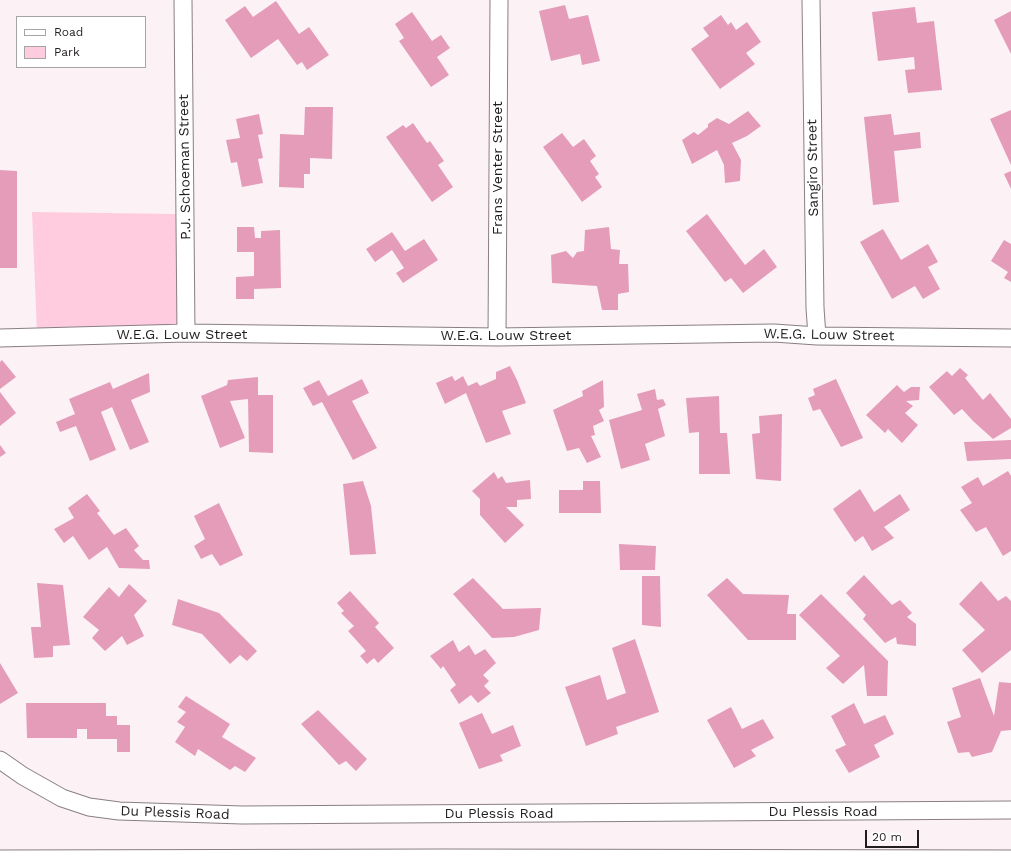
<!DOCTYPE html>
<style>
body{margin:0}
#map{position:relative;width:1011px;height:864px;overflow:hidden;background:#fcf2f5;font-family:"Work Sans",sans-serif}
canvas{display:block}
.legend{position:absolute;left:16px;top:16px;width:130px;height:52px;box-sizing:border-box;background:#fff;border:1px solid #a6a5a5;margin:0;padding:5px 7px;list-style:none;font-size:12px;color:#211d1f}
.legend li{display:flex;align-items:center;gap:8px;height:20px}
.legend b{width:20px;border:1px solid #a6a5a5}
.scale{position:absolute;left:865px;top:830px;width:54px;height:18px;box-sizing:border-box;border:2px solid #211d1f;border-top:0;padding-left:5px;font-size:12px;line-height:14px;white-space:nowrap;color:#211d1f;-webkit-text-stroke:3px #fff;paint-order:stroke}
</style>
<div id="map">
<canvas width="1011" height="864"></canvas>
<ul class="legend">
<li><b style="height:5px;background:#fff"></b>Road</li>
<li><b style="height:11px;background:#ffcbde"></b>Park</li>
</ul>
<div class="scale">20 m</div>
</div>
<script>
const c = document.querySelector('canvas').getContext('2d');
c.lineJoin = 'round';
function fill(path, color) { c.fillStyle = color; c.fill(path, 'evenodd'); }
function stroke(path, color, width, dash) { c.strokeStyle = color; c.lineWidth = width; c.lineCap = dash ? 'butt' : 'round'; c.setLineDash(dash || []); c.stroke(path); }
function label(font, color, halo, rows, align = 'center') {
  c.font = font + ' "Work Sans",sans-serif'; c.lineWidth = 4; c.setLineDash([]); c.textBaseline = 'middle'; c.strokeStyle = halo; c.fillStyle = color; for (const [text, x, y, turn = 0] of rows) {
    c.save(); c.translate(x, y); c.rotate((+turn || 0) * Math.PI / 180); c.textAlign = isNaN(turn) ? turn : align; if (halo) c.strokeText(text, 0, 0); c.fillText(text, 0, 0); c.restore();
  }
}
fill(new Path2D(`
 M 32,212 L 177,214 L 180,324 L 37,333 Z`), '#ffcbde');
fill(new Path2D(`
 M 276,1 L 299,34 L 309,27 L 329,55 L 307,70 L 302,62 L 297,65 L 278,39 L 251,58 L 225,20 L 245,6 L 253,17 Z
 M 565,5 L 569,19 L 588,15 L 600,61 L 582,65 L 580,54 L 551,61 L 539,11 Z
 M 915,7 L 917,23 L 934,21 L 942,90 L 908,93 L 905,70 L 915,69 L 914,57 L 878,61 L 872,12 Z
 M 1011,11 L 1011,54 L 994,20 Z
 M 412,12 L 432,41 L 441,35 L 450,48 L 437,57 L 449,75 L 431,87 L 399,41 L 404,38 L 395,24 Z
 M 721,15 L 728,25 L 731,22 L 736,30 L 747,22 L 761,42 L 746,53 L 755,64 L 720,89 L 691,49 L 709,36 L 703,28 Z
 M 305,107 L 333,107 L 332,159 L 310,158 L 310,174 L 304,174 L 304,188 L 279,187 L 280,134 L 304,135 Z
 M 1011,110 L 1011,165 L 990,119 Z
 M 748,111 L 761,126 L 747,136 L 732,143 L 741,160 L 740,181 L 725,183 L 724,165 L 717,150 L 692,164 L 682,140 L 694,132 L 698,135 L 708,127 L 708,124 L 717,118 L 729,124 Z
 M 259,114 L 263,134 L 258,135 L 263,158 L 258,159 L 263,183 L 242,187 L 237,162 L 231,163 L 226,140 L 240,138 L 236,119 Z
 M 891,114 L 894,135 L 920,132 L 921,148 L 894,151 L 899,202 L 873,205 L 864,117 Z
 M 413,123 L 427,143 L 430,141 L 444,161 L 438,165 L 453,187 L 432,202 L 386,137 L 403,125 L 406,128 Z
 M 562,133 L 573,147 L 584,139 L 596,156 L 590,161 L 599,174 L 595,177 L 602,187 L 582,202 L 543,147 Z
 M 0,170 L 17,171 L 17,268 L 0,268 Z
 M 1011,171 L 1011,189 L 1004,174 Z
 M 707,214 L 745,265 L 764,249 L 777,267 L 743,293 L 731,278 L 725,282 L 686,231 Z
 M 237,227 L 254,227 L 255,238 L 261,238 L 261,231 L 280,230 L 281,288 L 254,289 L 254,299 L 236,299 L 236,277 L 254,276 L 254,252 L 237,252 Z
 M 609,227 L 611,249 L 620,250 L 619,264 L 628,264 L 629,292 L 618,294 L 618,310 L 602,310 L 597,286 L 552,283 L 551,255 L 566,251 L 573,258 L 577,252 L 584,251 L 585,230 Z
 M 883,229 L 901,260 L 928,244 L 938,262 L 928,267 L 940,289 L 923,299 L 915,286 L 892,299 L 860,242 Z
 M 392,232 L 405,251 L 424,239 L 438,260 L 403,283 L 396,273 L 404,268 L 392,250 L 375,262 L 366,249 Z
 M 1004,240 L 1011,244 L 1011,282 L 1004,278 L 1008,272 L 991,261 Z
 M 2,360 L 16,377 L 0,389 L 0,362 Z
 M 510,366 L 517,380 L 526,403 L 502,411 L 511,434 L 486,443 L 466,393 L 445,404 L 436,383 L 452,376 L 455,381 L 463,376 L 468,386 L 477,382 L 480,386 L 496,379 L 496,372 Z
 M 960,368 L 968,375 L 965,378 L 983,400 L 990,393 L 1011,419 L 1011,428 L 993,439 L 973,421 L 962,409 L 954,415 L 929,387 L 947,371 L 952,376 Z
 M 149,373 L 150,392 L 131,400 L 149,442 L 130,450 L 112,407 L 101,412 L 116,450 L 90,461 L 76,426 L 60,432 L 56,422 L 75,414 L 69,399 L 110,382 L 113,389 Z
 M 258,377 L 258,395 L 273,395 L 273,453 L 249,452 L 248,399 L 230,401 L 245,438 L 220,448 L 201,396 L 227,385 L 228,380 Z
 M 362,379 L 369,393 L 352,401 L 377,448 L 353,460 L 322,402 L 313,406 L 303,388 L 319,380 L 328,396 Z
 M 836,379 L 863,438 L 841,447 L 820,409 L 813,411 L 808,398 L 815,395 L 813,389 Z
 M 603,380 L 604,407 L 599,410 L 604,421 L 593,426 L 595,435 L 591,436 L 601,457 L 587,463 L 579,448 L 567,451 L 553,410 L 583,396 L 582,391 Z
 M 897,385 L 904,392 L 911,387 L 920,387 L 919,400 L 906,401 L 913,406 L 905,413 L 918,425 L 902,443 L 888,429 L 885,433 L 866,415 Z
 M 655,389 L 657,400 L 663,399 L 666,405 L 658,409 L 665,436 L 645,444 L 650,460 L 621,469 L 609,420 L 642,410 L 637,394 Z
 M 0,392 L 16,413 L 0,426 Z
 M 719,396 L 720,433 L 727,433 L 730,474 L 699,474 L 699,432 L 689,433 L 686,398 Z
 M 782,414 L 781,481 L 756,479 L 752,434 L 760,433 L 759,416 Z
 M 1011,440 L 1011,459 L 967,461 L 964,442 Z
 M 0,445 L 6,453 L 0,457 Z
 M 1008,471 L 1011,476 L 1011,551 L 1003,556 L 986,527 L 976,532 L 960,510 L 972,503 L 961,487 L 978,477 L 983,486 Z
 M 494,472 L 498,479 L 502,476 L 506,483 L 530,480 L 531,499 L 517,500 L 517,507 L 506,507 L 524,525 L 505,543 L 480,515 L 480,499 L 472,491 Z
 M 363,481 L 371,506 L 376,554 L 350,555 L 343,484 Z
 M 583,481 L 600,481 L 601,513 L 559,513 L 559,490 L 583,490 Z
 M 860,489 L 874,512 L 900,494 L 910,510 L 884,527 L 894,538 L 872,551 L 863,536 L 855,542 L 833,509 Z
 M 87,494 L 100,511 L 97,513 L 114,535 L 126,528 L 139,546 L 134,550 L 143,560 L 149,560 L 150,569 L 119,568 L 107,547 L 89,560 L 73,536 L 64,543 L 54,529 L 74,518 L 68,508 Z
 M 219,503 L 243,555 L 220,566 L 212,554 L 201,559 L 194,546 L 205,539 L 194,516 Z
 M 619,544 L 656,546 L 655,570 L 620,570 Z
 M 864,575 L 892,605 L 900,600 L 912,613 L 907,617 L 916,624 L 916,646 L 897,644 L 896,637 L 885,643 L 863,619 L 866,615 L 846,593 Z
 M 642,576 L 660,576 L 661,627 L 642,625 Z
 M 473,578 L 503,609 L 541,608 L 539,630 L 514,637 L 492,638 L 453,594 Z
 M 727,578 L 743,594 L 789,595 L 787,614 L 796,614 L 796,640 L 748,640 L 707,595 Z
 M 981,581 L 998,601 L 1006,596 L 1011,601 L 1011,650 L 982,673 L 962,650 L 985,630 L 959,604 Z
 M 37,583 L 63,585 L 70,645 L 53,646 L 53,657 L 34,658 L 31,627 L 41,627 Z
 M 129,584 L 147,601 L 134,615 L 144,636 L 127,645 L 122,636 L 105,651 L 92,638 L 99,630 L 83,617 L 109,587 L 119,597 Z
 M 350,591 L 379,623 L 375,627 L 394,648 L 378,663 L 374,658 L 367,664 L 360,656 L 366,651 L 348,631 L 354,626 L 341,613 L 344,611 L 337,603 Z
 M 821,594 L 888,661 L 887,696 L 867,696 L 864,665 L 843,684 L 826,668 L 840,656 L 799,615 Z
 M 178,599 L 219,613 L 257,651 L 247,661 L 240,655 L 230,664 L 202,634 L 172,625 Z
 M 635,639 L 659,712 L 616,727 L 618,734 L 586,746 L 565,687 L 600,675 L 607,700 L 626,693 L 612,648 Z
 M 453,640 L 459,652 L 469,645 L 475,655 L 485,649 L 496,663 L 483,675 L 489,681 L 484,686 L 491,693 L 478,703 L 471,695 L 459,704 L 450,690 L 456,685 L 443,666 L 441,669 L 430,656 Z
 M 0,663 L 18,693 L 0,704 Z
 M 980,678 L 994,716 L 999,682 L 1011,683 L 1011,730 L 1001,731 L 992,752 L 972,757 L 969,752 L 958,753 L 947,722 L 961,717 L 952,688 Z
 M 186,696 L 230,724 L 222,737 L 256,758 L 245,772 L 235,766 L 230,770 L 198,749 L 195,756 L 175,742 L 185,727 L 177,722 L 186,712 L 178,707 Z
 M 26,703 L 106,703 L 106,716 L 117,716 L 117,725 L 130,725 L 130,752 L 117,752 L 117,739 L 87,739 L 87,729 L 77,729 L 77,738 L 27,738 Z
 M 854,703 L 864,724 L 885,715 L 894,734 L 874,745 L 880,757 L 849,773 L 835,750 L 846,745 L 831,716 Z
 M 731,707 L 742,729 L 763,719 L 774,738 L 751,750 L 756,756 L 734,768 L 707,720 Z
 M 318,710 L 367,759 L 356,771 L 346,761 L 339,765 L 301,724 Z
 M 482,713 L 492,734 L 513,725 L 521,746 L 500,755 L 503,761 L 479,769 L 459,723 Z`), '#e49cb8');
const minor = new Path2D(`
 M 183,0 L 186,333
 M 811,0 L 815,308 L 817,336
 M 497,337 L 499,0
 M 0,338 L 186,333 L 497,337 L 774,333 L 817,336 L 1011,338
 M 0,760 L 23,776 L 62,798 L 89,807 L 119,811 L 242,815 L 1011,810`);
const tertiary = new Path2D(`
 M 0,861 L 445,860 L 1011,861`);
stroke(minor, '#887f82', 19);
stroke(tertiary, '#887f82', 23);
stroke(minor, '#fff', 17);
stroke(tertiary, '#fff', 21);
label('14px', '#211d1f', '#fff', [
 ["P.J. Schoeman Street",185,167,-91],
 ["Frans Venter Street",498,168,-90],
 ["Sangiro Street",813,168,-91],
 ["W.E.G. Louw Street",182,335],
 ["W.E.G. Louw Street",829,335,1],
 ["W.E.G. Louw Street",506,336],
 ["Du Plessis Road",823,812],
 ["Du Plessis Road",175,813,2],
 ["Du Plessis Road",499,814]
]);
</script>
